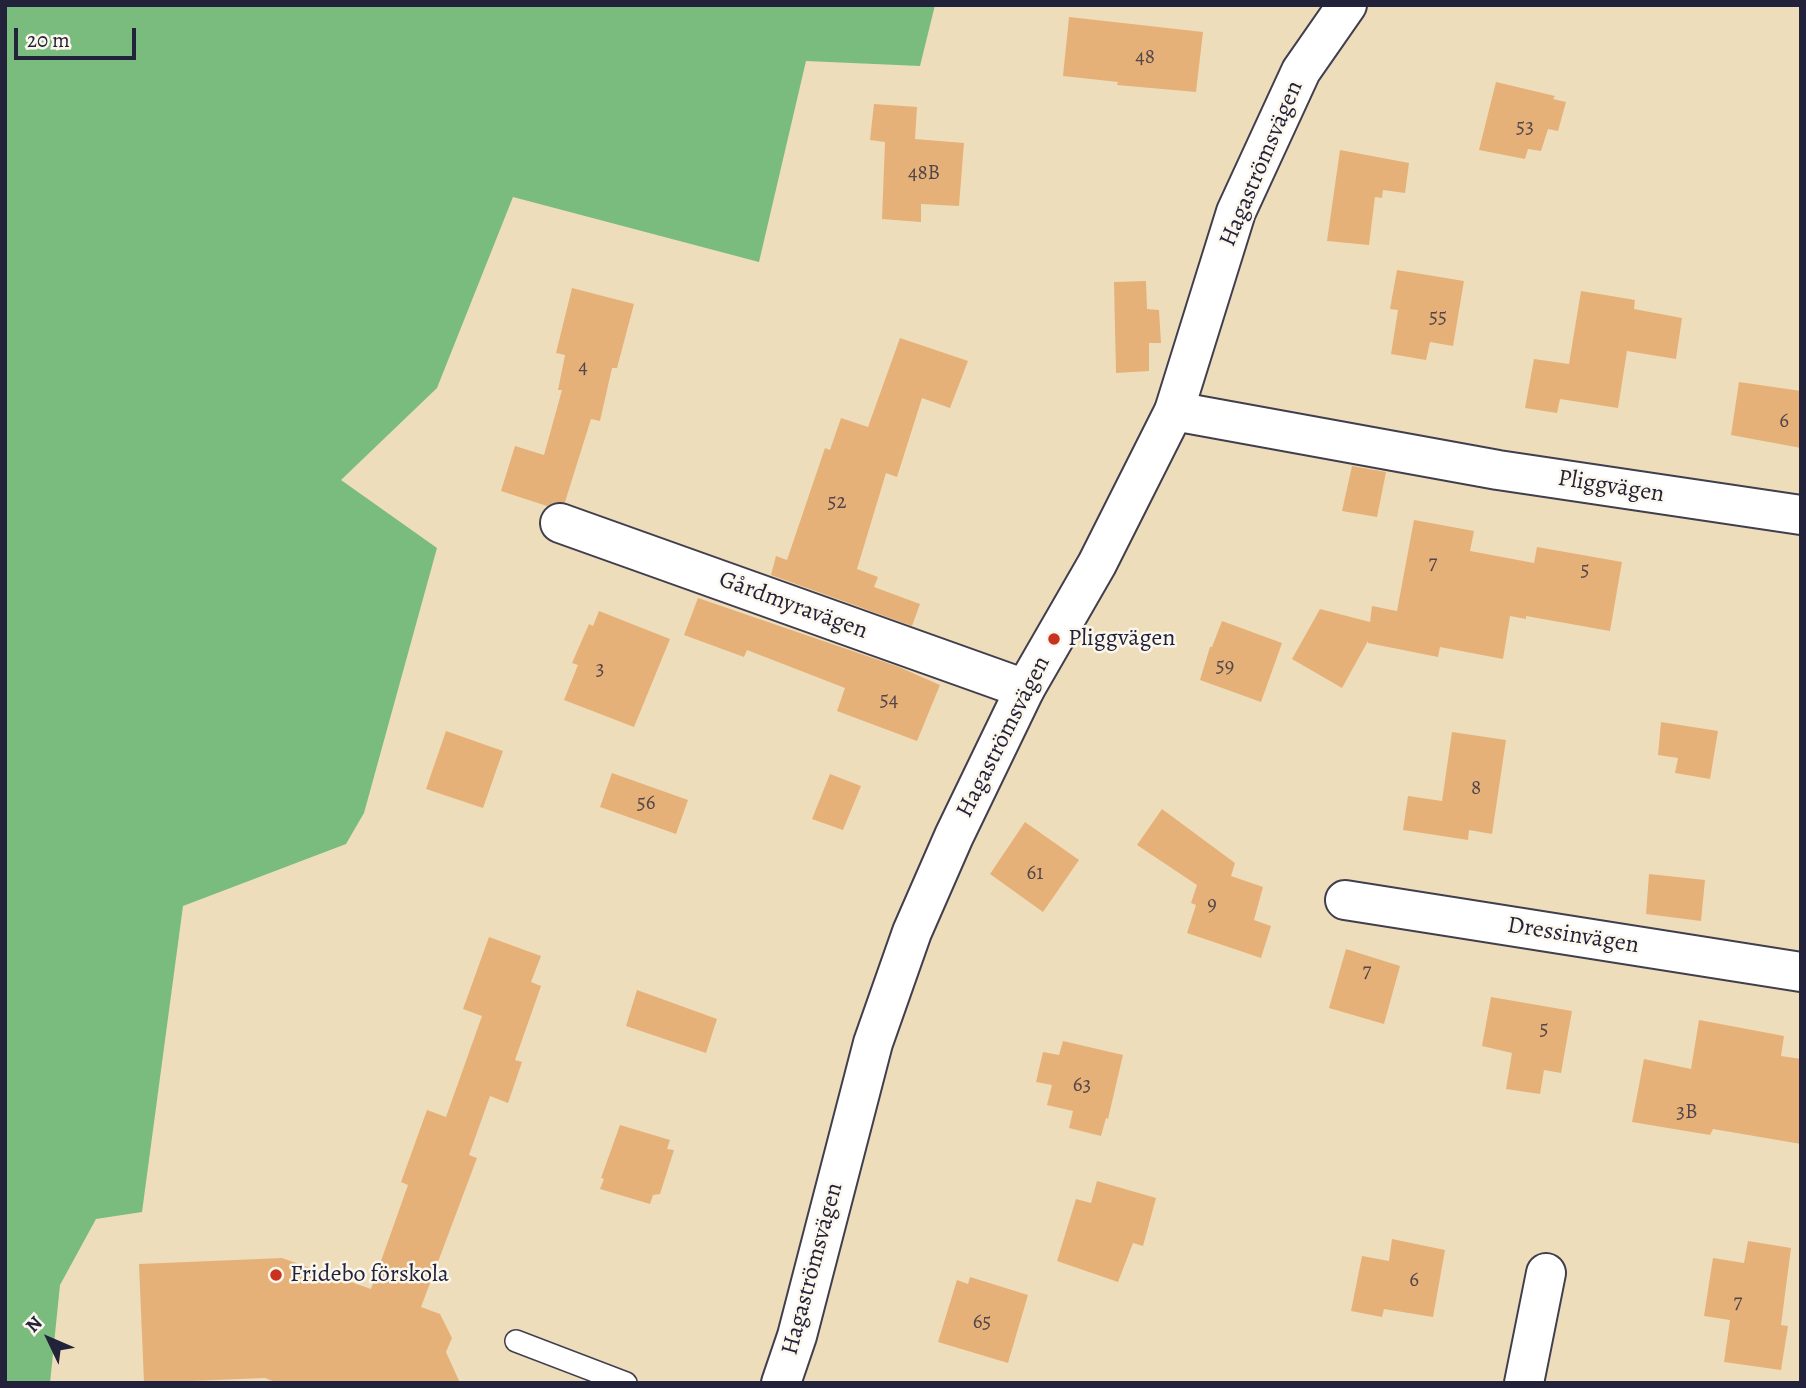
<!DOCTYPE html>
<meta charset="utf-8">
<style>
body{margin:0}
#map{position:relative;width:1806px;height:1388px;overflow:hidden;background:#edb;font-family:Alegreya,serif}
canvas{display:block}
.frame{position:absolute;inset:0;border:7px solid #22223b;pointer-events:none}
.north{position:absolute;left:14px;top:1304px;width:70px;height:70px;-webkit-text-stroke:5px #fbf7ec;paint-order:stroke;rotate:314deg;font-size:19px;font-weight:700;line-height:28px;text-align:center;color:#22223b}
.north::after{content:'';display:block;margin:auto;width:24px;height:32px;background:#22223b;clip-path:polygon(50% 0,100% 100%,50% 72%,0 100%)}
.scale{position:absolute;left:14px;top:28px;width:122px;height:32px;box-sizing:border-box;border:4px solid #22223b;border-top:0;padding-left:9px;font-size:21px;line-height:24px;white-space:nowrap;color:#22223b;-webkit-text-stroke:5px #fbf7ec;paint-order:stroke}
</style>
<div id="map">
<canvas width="1806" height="1388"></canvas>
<div class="frame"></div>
<div class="north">N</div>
<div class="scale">20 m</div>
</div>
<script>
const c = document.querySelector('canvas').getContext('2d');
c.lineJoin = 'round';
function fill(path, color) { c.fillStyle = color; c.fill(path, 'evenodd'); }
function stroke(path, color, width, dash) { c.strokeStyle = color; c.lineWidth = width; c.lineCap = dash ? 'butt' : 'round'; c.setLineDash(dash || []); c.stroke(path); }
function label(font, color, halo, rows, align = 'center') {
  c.font = font + ' Alegreya,serif'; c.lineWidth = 5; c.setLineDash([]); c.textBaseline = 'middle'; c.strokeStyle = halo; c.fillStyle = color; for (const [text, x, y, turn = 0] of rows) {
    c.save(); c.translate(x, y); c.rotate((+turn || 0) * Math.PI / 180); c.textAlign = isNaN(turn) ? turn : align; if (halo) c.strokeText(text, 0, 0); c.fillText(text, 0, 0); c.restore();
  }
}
fill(new Path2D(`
 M 5,5 L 935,5 L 920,66 L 806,61 L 759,262 L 513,197 L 437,388 L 341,480 L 437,548 L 364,813 L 346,844 L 183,906 L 142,1212 L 96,1219 L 60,1285 L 50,1383 L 5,1383 Z`), '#7abc7e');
fill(new Path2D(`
 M 1069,17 L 1203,32 L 1196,92 L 1117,85 L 1118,82 L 1063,76 Z
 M 1496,82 L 1555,96 L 1553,99 L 1566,102 L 1558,131 L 1548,129 L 1541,151 L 1528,149 L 1525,159 L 1479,150 Z
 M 874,104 L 917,107 L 915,139 L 964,143 L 959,206 L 921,204 L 921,222 L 882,219 L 885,142 L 870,140 Z
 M 1340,150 L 1409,163 L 1405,193 L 1383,190 L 1382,198 L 1375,197 L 1369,245 L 1327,241 Z
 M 1397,270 L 1464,281 L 1453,346 L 1430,342 L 1426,360 L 1391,354 L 1398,310 L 1390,309 Z
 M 1146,281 L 1147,309 L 1159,310 L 1161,343 L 1149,343 L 1149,371 L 1116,373 L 1114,282 Z
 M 572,288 L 634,304 L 617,368 L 612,368 L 600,421 L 591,419 L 565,502 L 555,502 L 547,506 L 501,491 L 515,446 L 544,455 L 562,390 L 558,390 L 565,355 L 556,353 Z
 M 1581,291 L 1635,300 L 1634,309 L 1682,318 L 1676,359 L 1627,351 L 1618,408 L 1560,399 L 1557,413 L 1525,408 L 1534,359 L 1569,364 Z
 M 900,338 L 968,361 L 950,408 L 922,398 L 897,477 L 886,473 L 857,569 L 878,577 L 874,587 L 920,604 L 912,626 L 771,575 L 776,556 L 787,560 L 825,448 L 830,450 L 841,418 L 868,427 Z
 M 1739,382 L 1801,391 L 1801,448 L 1731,435 Z
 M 1352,466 L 1386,472 L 1377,517 L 1342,511 Z
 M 1414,520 L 1474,531 L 1470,551 L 1534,563 L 1537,547 L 1622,562 L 1610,631 L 1526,616 L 1526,619 L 1510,616 L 1503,659 L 1440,647 L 1438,657 L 1368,643 L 1368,641 L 1342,688 L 1292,659 L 1320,609 L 1370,622 L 1372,606 L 1397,611 Z
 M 698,598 L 899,667 L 940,685 L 917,741 L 837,711 L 845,688 L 747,650 L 744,657 L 684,635 Z
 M 599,611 L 670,639 L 634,727 L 564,700 L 578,665 L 572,663 L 589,624 L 593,626 Z
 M 1222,621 L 1282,643 L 1261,702 L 1200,680 L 1210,647 L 1212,647 Z
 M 1661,722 L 1718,731 L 1710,779 L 1675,773 L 1678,758 L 1658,755 Z
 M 446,731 L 503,751 L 483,808 L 426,789 Z
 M 1452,732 L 1506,740 L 1492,834 L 1469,830 L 1468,840 L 1403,830 L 1408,796 L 1442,801 Z
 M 612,773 L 688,800 L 676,834 L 600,807 Z
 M 830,774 L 861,786 L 843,830 L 812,819 Z
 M 1162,809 L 1235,863 L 1231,876 L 1263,887 L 1254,920 L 1271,926 L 1261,958 L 1187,933 L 1196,905 L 1191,903 L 1197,885 L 1137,845 Z
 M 1025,822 L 1079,860 L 1043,912 L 990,874 Z
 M 1649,874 L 1705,880 L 1701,921 L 1646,914 Z
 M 489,937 L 541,956 L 531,982 L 541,986 L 515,1060 L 522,1062 L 508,1103 L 490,1096 L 469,1155 L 477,1158 L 421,1307 L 440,1314 L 452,1338 L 446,1352 L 460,1383 L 278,1383 L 265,1378 L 144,1383 L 139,1264 L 282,1258 L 371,1289 L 408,1185 L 401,1182 L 427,1110 L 446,1117 L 482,1016 L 463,1009 Z
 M 1346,949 L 1400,966 L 1384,1024 L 1329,1008 Z
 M 637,990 L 717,1019 L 706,1053 L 626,1026 Z
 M 1491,997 L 1572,1011 L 1561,1073 L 1544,1070 L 1540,1094 L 1506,1089 L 1512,1053 L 1482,1046 Z
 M 1699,1020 L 1784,1036 L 1781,1056 L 1801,1059 L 1801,1144 L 1713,1129 L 1710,1135 L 1632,1122 L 1644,1059 L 1691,1069 Z
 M 1063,1041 L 1123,1055 L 1108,1119 L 1106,1118 L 1101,1136 L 1069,1128 L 1073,1111 L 1047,1105 L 1052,1085 L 1036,1082 L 1043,1052 L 1059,1055 Z
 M 620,1125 L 670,1140 L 667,1149 L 674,1150 L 660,1194 L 653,1195 L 650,1204 L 600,1189 L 604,1179 L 601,1178 Z
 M 1097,1181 L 1156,1198 L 1143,1246 L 1133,1243 L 1118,1282 L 1057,1261 L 1076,1199 L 1091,1203 Z
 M 1392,1239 L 1445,1250 L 1433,1317 L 1384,1309 L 1382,1317 L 1351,1311 L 1362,1256 L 1389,1261 Z
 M 1748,1241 L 1791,1248 L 1781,1325 L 1788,1326 L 1781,1370 L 1724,1362 L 1730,1320 L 1704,1316 L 1713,1258 L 1744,1263 Z
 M 970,1277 L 1028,1295 L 1008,1363 L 938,1342 L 957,1280 L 968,1284 Z`), '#e6b178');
const service = new Path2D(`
 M 516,1341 L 626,1383`);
const minor = new Path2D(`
 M 1174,411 L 1498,470 L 1801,515
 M 560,523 L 1025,689
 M 1345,900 L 1801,972
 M 1524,1383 L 1546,1273`);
const tertiary = new Path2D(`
 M 781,1383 L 797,1336 L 873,1043 L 912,932 L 954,836 L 1025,689 L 1097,564 L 1174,411 L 1236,212 L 1301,71 L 1347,5`);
stroke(service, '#413e4e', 24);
stroke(minor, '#413e4e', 42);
stroke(tertiary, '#413e4e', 42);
stroke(service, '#fff', 21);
stroke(minor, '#fff', 38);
stroke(tertiary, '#fff', 38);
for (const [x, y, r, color] of [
 [1054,639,7,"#c8321e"],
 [276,1275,7,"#c8321e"]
]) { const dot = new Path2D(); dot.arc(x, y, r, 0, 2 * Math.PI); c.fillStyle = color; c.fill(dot); stroke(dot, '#fbf7ec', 2.5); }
label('21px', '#53464a', null, [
 ["48",1145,58],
 ["53",1525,128],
 ["48B",924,174],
 ["55",1438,318],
 ["4",583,368],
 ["6",1784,422],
 ["52",837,503],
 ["7",1433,564],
 ["5",1585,571],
 ["59",1225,667],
 ["3",600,670],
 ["54",889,701],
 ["8",1476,789],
 ["56",646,804],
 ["61",1035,874],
 ["9",1212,905],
 ["7",1367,972],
 ["5",1544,1030],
 ["63",1082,1086],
 ["3B",1687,1113],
 ["6",1414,1281],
 ["7",1738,1303],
 ["65",982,1323]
]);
label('24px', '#22223b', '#fbf7ec', [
 ["Hagaströmsvägen",1262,164,-67],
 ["Pliggvägen",1611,487,9],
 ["Gårdmyravägen",793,606,20],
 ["Hagaströmsvägen",1004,737,-63],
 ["Dressinvägen",1573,936,9],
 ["Hagaströmsvägen",813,1269,-75]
]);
label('24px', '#22223b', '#fbf7ec', [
 ["Pliggvägen",1068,639],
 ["Fridebo förskola",290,1275]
], 'left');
</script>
